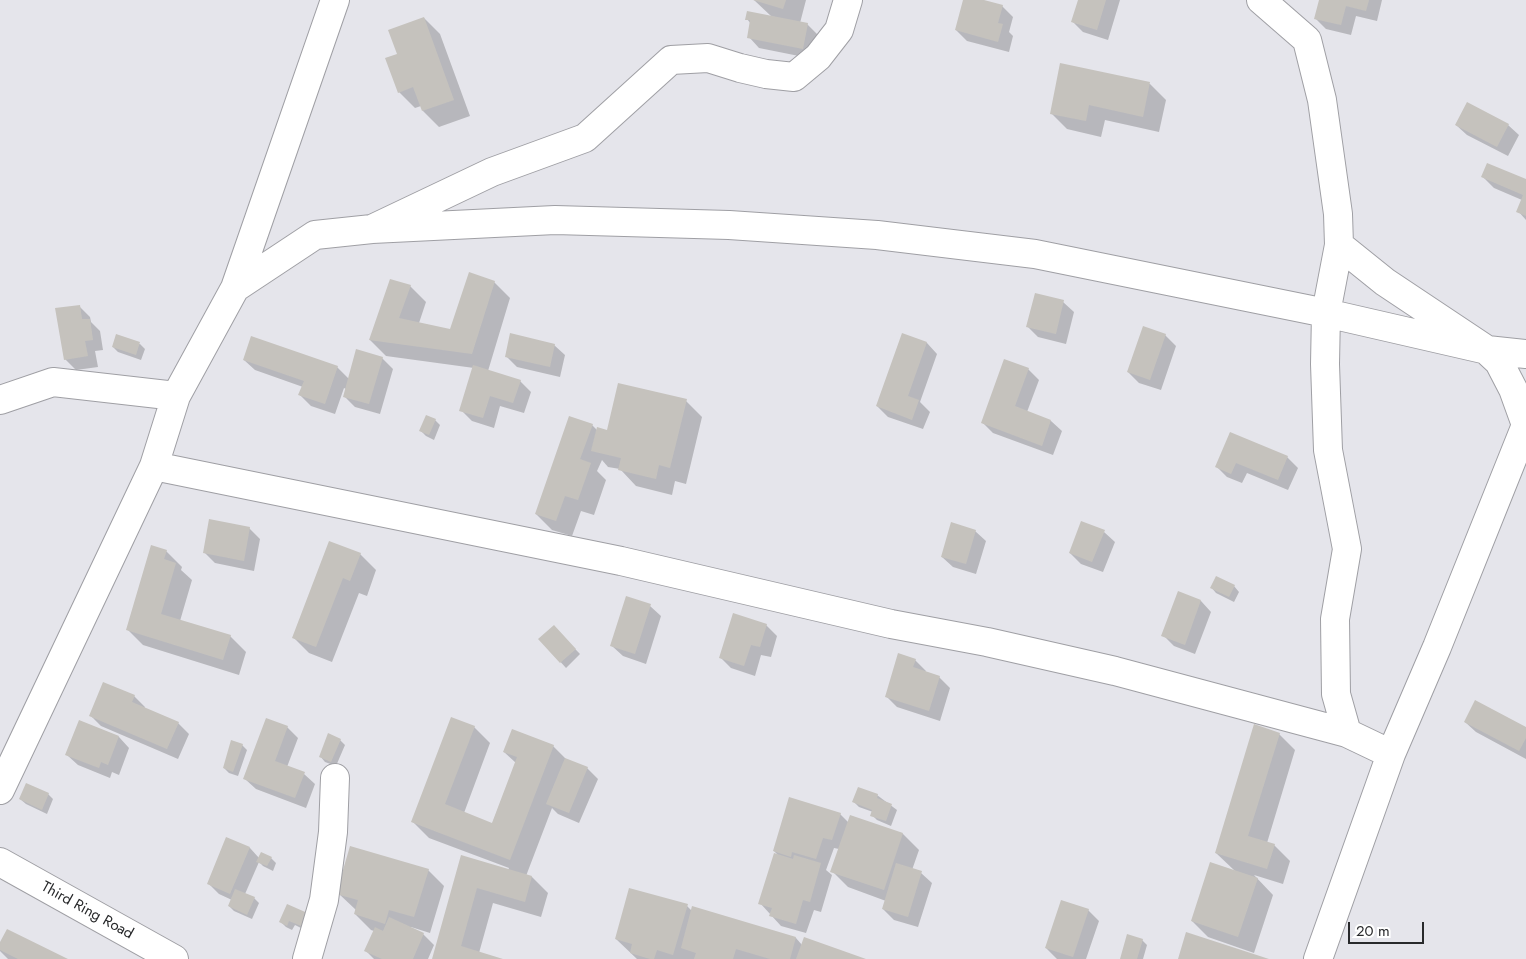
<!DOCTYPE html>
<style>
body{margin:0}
#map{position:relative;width:1526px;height:959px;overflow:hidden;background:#e5e5eb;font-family:Jost,sans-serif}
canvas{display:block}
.scale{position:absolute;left:1348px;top:922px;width:76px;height:22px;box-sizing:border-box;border:2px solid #28292b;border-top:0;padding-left:6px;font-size:15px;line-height:18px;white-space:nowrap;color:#28292b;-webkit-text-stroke:4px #fff;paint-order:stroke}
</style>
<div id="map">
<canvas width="1526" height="959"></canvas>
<div class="scale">20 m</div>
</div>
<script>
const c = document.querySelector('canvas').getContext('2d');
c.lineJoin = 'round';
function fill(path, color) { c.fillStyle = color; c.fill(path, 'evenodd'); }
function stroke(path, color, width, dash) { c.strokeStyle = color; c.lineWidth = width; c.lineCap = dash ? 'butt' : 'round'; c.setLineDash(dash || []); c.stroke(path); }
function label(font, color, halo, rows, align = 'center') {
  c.font = font + ' Jost,sans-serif'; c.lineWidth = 4; c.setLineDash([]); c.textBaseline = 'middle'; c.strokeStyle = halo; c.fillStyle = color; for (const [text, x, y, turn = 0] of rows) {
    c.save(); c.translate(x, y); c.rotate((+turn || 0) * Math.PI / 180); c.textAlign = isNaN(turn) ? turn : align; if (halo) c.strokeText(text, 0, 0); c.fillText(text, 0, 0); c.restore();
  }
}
fill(new Path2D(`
 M 754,0 L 806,0 L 800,23 L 807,24 L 818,35 L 814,59 L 759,48 L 749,37 L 751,24 L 747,19 L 772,17 Z
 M 964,0 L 979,0 L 1002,6 L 1013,17 L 1009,32 L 1013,36 L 1009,52 L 967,41 L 956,30 Z
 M 1079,0 L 1120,0 L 1108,40 L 1083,32 L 1072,21 Z
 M 1320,0 L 1382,0 L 1377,21 L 1356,16 L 1351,35 L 1326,29 L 1315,18 Z
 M 424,18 L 440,34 L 470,116 L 439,127 L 423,111 L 421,106 L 415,108 L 399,92 L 398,55 Z
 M 1061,65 L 1150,84 L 1166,100 L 1159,132 L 1105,120 L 1101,137 L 1067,129 L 1051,113 Z
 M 1456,125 L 1508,125 L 1519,135 L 1508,156 L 1467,135 Z
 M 1483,177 L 1526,180 L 1526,220 L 1518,211 L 1522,200 L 1494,188 Z
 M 494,282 L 510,298 L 488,371 L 520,381 L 531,392 L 524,413 L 500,406 L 494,428 L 472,421 L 461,410 L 474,368 L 386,356 L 370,340 L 410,286 L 426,302 L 419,323 L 451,330 Z
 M 1063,302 L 1074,312 L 1066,344 L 1038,337 L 1028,327 Z
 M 79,306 L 90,317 L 91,322 L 100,331 L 103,350 L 95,351 L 98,367 L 76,370 L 65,359 Z
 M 903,335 L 927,343 L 937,354 L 920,402 L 930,412 L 923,429 L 888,417 L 877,406 Z
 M 1165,335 L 1176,346 L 1161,390 L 1139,383 L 1128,372 Z
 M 140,344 L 145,349 L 141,360 L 118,352 L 113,347 Z
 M 554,345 L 565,355 L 560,377 L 517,367 L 506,356 Z
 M 382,358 L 393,369 L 380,414 L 355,407 L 344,396 L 346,389 L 344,388 L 335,414 L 311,406 L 300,395 L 303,387 L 255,370 L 244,360 L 337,367 L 349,379 Z
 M 1028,369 L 1039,380 L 1027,412 L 1051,421 L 1062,431 L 1053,455 L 993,433 L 983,423 Z
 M 686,401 L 702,417 L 686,484 L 675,481 L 672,495 L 636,486 L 620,469 L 608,467 L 602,460 L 597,471 L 606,480 L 594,515 L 581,511 L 572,536 L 552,530 L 536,514 L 592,425 L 597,430 L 608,431 Z
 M 435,420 L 440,425 L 434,440 L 426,436 L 421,431 Z
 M 1230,433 L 1287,457 L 1298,468 L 1288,490 L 1247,473 L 1242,483 L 1227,477 L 1217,467 Z
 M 249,528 L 260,539 L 254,571 L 215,563 L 204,552 Z
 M 975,531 L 986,541 L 976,574 L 953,567 L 942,557 Z
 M 1104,532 L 1115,542 L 1103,572 L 1081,564 L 1070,553 Z
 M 166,551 L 182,567 L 181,570 L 192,580 L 180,621 L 230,636 L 246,652 L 239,675 L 143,645 L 127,629 Z
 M 360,554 L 376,570 L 367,596 L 359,593 L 332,662 L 309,653 L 293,637 Z
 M 1234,586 L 1239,592 L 1234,602 L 1216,593 L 1211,587 Z
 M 1179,593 L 1201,601 L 1211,612 L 1195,654 L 1174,646 L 1163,635 Z
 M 650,606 L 661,616 L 646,664 L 623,656 L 612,646 Z
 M 766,625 L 777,636 L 771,657 L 761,655 L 755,676 L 731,668 L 721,658 Z
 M 554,627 L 580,654 L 566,668 L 540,639 Z
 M 915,660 L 926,671 L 925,672 L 939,677 L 950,688 L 940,721 L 897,707 L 887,697 Z
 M 134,696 L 145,707 L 144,709 L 178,723 L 189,734 L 178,759 L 101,726 L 90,715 Z
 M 80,722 L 119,737 L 129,748 L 119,775 L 112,772 L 110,778 L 78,765 L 67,755 Z
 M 1465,722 L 1526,728 L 1526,759 L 1476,732 Z
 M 287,727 L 298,738 L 287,767 L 304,774 L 315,784 L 306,808 L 256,789 L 245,779 Z
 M 474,727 L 490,743 L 464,813 L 492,824 L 516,763 L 504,752 L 553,746 L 567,760 L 587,768 L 598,779 L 579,823 L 558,814 L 552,808 L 526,876 L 532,877 L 548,893 L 541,917 L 493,903 L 479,953 L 500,959 L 433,959 L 462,857 L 508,870 L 509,868 L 429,838 L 413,822 Z
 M 1279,734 L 1295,750 L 1267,843 L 1274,845 L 1290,861 L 1283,884 L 1254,875 L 1273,895 L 1254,953 L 1208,937 L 1192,921 L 1235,871 L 1216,853 Z
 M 340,740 L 345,745 L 336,766 L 325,762 L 320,756 Z
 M 242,745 L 247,750 L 238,776 L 229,773 L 224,768 Z
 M 48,794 L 53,799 L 47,814 L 26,804 L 20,799 Z
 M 877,795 L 897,810 L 891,826 L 877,820 L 872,815 L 873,812 L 859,807 L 854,802 Z
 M 840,814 L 848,822 L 851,816 L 903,834 L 919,850 L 912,870 L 921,873 L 932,883 L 918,927 L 894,920 L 883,909 L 886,901 L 848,887 L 832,871 L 839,849 L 834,848 L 826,870 L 832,875 L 821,912 L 814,910 L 806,933 L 781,926 L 760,903 L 780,857 L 774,851 Z
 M 227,838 L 250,848 L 259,858 L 271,858 L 276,863 L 273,871 L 263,866 L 259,862 L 245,894 L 254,898 L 259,903 L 252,919 L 234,911 L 229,906 L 232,900 L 219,894 L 208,883 Z
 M 428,870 L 444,886 L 430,933 L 411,927 L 411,929 L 423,934 L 434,945 L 428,959 L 374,959 L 366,951 L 374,931 L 371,930 L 355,914 L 356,910 L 338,893 Z
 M 288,905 L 311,933 L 295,925 L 292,930 L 286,927 L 281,922 Z
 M 687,906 L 692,911 L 693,908 L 796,938 L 802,945 L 863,959 L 637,959 L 616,939 Z
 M 1088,910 L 1099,921 L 1086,959 L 1057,959 L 1046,948 Z
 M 1142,940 L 1147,945 L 1143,959 L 1121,959 Z
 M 0,945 L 65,959 L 8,959 L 0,951 Z`), '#0003');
fill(new Path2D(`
 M 753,0 L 786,0 L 783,9 Z
 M 963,0 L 984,0 L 1003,5 L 998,23 L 1003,24 L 998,42 L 955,30 Z
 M 1078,0 L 1106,0 L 1097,30 L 1071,22 Z
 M 1319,0 L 1369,0 L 1366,11 L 1346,6 L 1341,25 L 1314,19 Z
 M 747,11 L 808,23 L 803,49 L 747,38 L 750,20 L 745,20 Z
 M 424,17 L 454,100 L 422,111 L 413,87 L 398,93 L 385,58 L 397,54 L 388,30 Z
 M 1060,63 L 1150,82 L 1143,117 L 1089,105 L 1086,121 L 1050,114 Z
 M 1467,102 L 1509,124 L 1497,147 L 1455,125 Z
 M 1487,163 L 1526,179 L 1526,216 L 1516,212 L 1523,195 L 1481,177 Z
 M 469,272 L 495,281 L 472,354 L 369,340 L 390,279 L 411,285 L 399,318 L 450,329 Z
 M 1035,293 L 1064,300 L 1056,334 L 1026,327 Z
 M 80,305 L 82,319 L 90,319 L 93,340 L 85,341 L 88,356 L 64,360 L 55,308 Z
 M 1143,326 L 1166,334 L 1150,380 L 1127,372 Z
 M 510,333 L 555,344 L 550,367 L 505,357 Z
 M 902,333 L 927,342 L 908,396 L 919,400 L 912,420 L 876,406 Z
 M 116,334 L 140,342 L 136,355 L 112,347 Z
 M 251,336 L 338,366 L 325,404 L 298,395 L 304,381 L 243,360 Z
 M 356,349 L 383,357 L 369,404 L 343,397 Z
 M 1004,359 L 1029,368 L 1015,406 L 1051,420 L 1042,446 L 981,423 Z
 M 473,365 L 521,380 L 513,403 L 490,396 L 483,418 L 459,411 Z
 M 618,383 L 687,399 L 670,468 L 659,465 L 656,479 L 618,470 L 621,458 L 591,451 L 597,427 L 607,430 Z
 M 426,415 L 436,419 L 429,435 L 419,431 Z
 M 569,416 L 593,424 L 580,459 L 591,463 L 578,500 L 565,496 L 556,521 L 535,514 Z
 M 1230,432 L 1288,456 L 1278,480 L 1236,463 L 1231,474 L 1215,467 Z
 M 209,519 L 250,527 L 244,561 L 203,553 Z
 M 1081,521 L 1105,530 L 1092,562 L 1069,553 Z
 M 951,522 L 976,530 L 966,564 L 941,557 Z
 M 329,541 L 361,553 L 350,581 L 343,578 L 316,647 L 292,638 Z
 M 151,545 L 167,550 L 164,559 L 176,563 L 161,614 L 231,635 L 223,660 L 126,630 Z
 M 1216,576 L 1235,585 L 1229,597 L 1210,588 Z
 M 1178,591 L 1201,600 L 1185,645 L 1161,636 Z
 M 626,596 L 651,604 L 635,654 L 610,646 Z
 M 733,613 L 767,624 L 760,647 L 751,645 L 744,666 L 719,658 Z
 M 554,625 L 576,649 L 560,663 L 538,639 Z
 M 898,653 L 916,659 L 913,667 L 940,676 L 929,711 L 885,697 Z
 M 103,682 L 135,695 L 132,702 L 179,722 L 167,749 L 89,716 Z
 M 1475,700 L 1526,727 L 1526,738 L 1519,751 L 1464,722 Z
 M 451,717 L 475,726 L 445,804 L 492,823 L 517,757 L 503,752 L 512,729 L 554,745 L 510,860 L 411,822 Z
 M 266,718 L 288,726 L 275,761 L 305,772 L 295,798 L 243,779 Z
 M 79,720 L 119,736 L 108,765 L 101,762 L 99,768 L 65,755 Z
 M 1254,724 L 1280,733 L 1248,836 L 1275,844 L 1267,869 L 1215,853 Z
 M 328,733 L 341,739 L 331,762 L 319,757 Z
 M 231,740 L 243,744 L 233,772 L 223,768 Z
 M 565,758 L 588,767 L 569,813 L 546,804 Z
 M 26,783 L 49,793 L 42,810 L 19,799 Z
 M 858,787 L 878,794 L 877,798 L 892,804 L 886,821 L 870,816 L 872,810 L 852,802 Z
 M 789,797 L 841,813 L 832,840 L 823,838 L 816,859 L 792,852 L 791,857 L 773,851 Z
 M 850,815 L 903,833 L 884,890 L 830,872 Z
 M 226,837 L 250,847 L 230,894 L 207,884 Z
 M 350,846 L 429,869 L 414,917 L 389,910 L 385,924 L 354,914 L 358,900 L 336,894 Z
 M 261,852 L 272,857 L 267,866 L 256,862 Z
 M 774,853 L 793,859 L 794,855 L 821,863 L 810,902 L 803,900 L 796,924 L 769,916 L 772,908 L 758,904 Z
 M 461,855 L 532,876 L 525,902 L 477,888 L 461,946 L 503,959 L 432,959 Z
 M 1210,862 L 1258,878 L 1238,937 L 1191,921 Z
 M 896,863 L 922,871 L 908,917 L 882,909 Z
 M 629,888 L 688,904 L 673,955 L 657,950 L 654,959 L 650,959 L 630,953 L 632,944 L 615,939 Z
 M 235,889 L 255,897 L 247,915 L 228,906 Z
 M 1061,900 L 1089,909 L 1073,957 L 1045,948 Z
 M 287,904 L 312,915 L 306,928 L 289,921 L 287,926 L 279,922 Z
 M 692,906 L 796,937 L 790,959 L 770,959 L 736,949 L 733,959 L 694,959 L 696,953 L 681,948 Z
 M 389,917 L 424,933 L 413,959 L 382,959 L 364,951 L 375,927 L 383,931 Z
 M 7,929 L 68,959 L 18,959 L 0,950 L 0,942 Z
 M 1186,932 L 1269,959 L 1178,959 Z
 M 1127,934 L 1143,939 L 1137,959 L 1120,959 Z
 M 804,937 L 866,959 L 796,959 Z`), '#c5c2bd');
const minor = new Path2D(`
 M 1261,0 L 1307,40 L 1322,100 L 1338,214 L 1339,245 L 1385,282 L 1484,348 L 1499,362 L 1513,389 L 1526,425
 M 372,229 L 555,220 L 729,225 L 877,235 L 1035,254 L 1326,313 L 1487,350 L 1526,354
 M 1339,245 L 1326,313 L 1325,364 L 1328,450 L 1347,549 L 1335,619 L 1336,694 L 1347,733
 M 235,288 L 315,235 L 372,229 L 492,172 L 585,138 L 671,60 L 708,58 L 740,68 L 766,74 L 794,77 L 818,57 L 839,30 L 848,0
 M 0,400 L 53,382 L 176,396
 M 154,466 L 621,561 L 891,624 L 987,642 L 1115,671 L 1347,733 L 1391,754
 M 0,790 L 154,466 L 176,396 L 235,288 L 335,0
 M 307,959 L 324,900 L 333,832 L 335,778
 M 1318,959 L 1391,754 L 1437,647 L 1526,425`);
const tertiary = new Path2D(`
 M 0,862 L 174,959`);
stroke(minor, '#9f9fa4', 30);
stroke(tertiary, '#9f9fa4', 30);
stroke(minor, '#fff', 28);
stroke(tertiary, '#fff', 28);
label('15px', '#28292b', '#fff', [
 ["Third Ring Road",87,911,29]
]);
</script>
